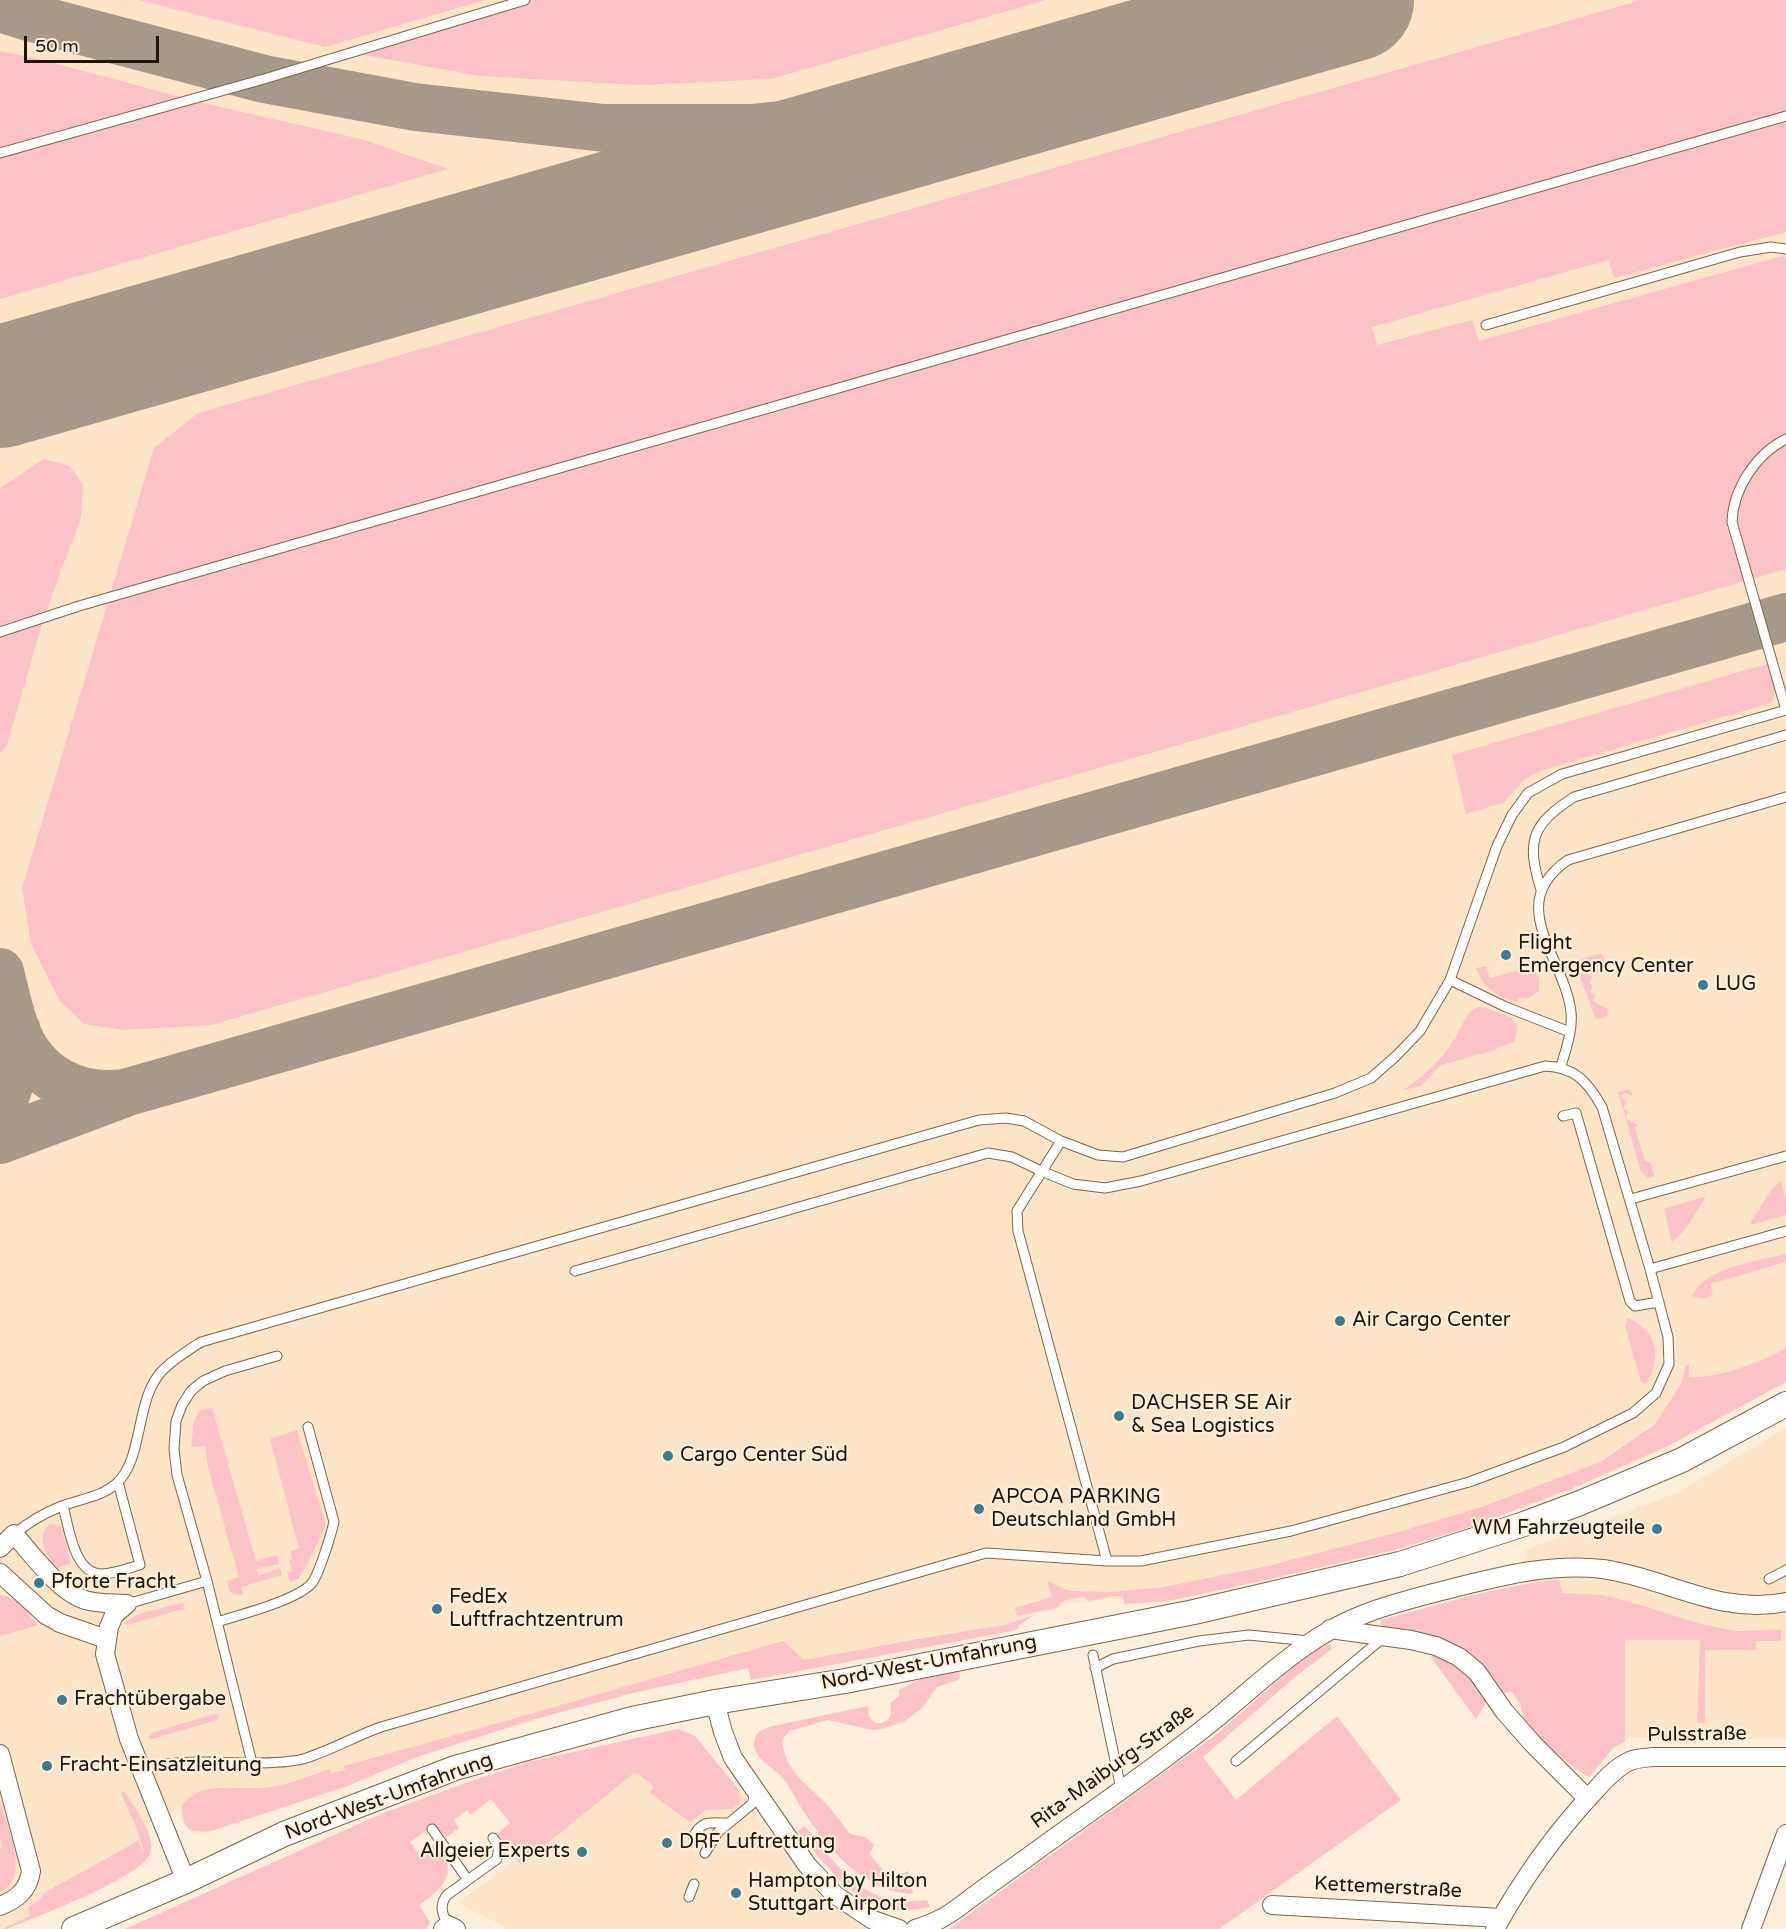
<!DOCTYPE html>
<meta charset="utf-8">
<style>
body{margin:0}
#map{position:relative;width:1786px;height:1929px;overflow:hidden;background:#feeedc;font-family:"Varela Round",sans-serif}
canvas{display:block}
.scale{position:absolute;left:24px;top:36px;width:135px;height:27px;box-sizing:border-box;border:3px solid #1f160b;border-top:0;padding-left:8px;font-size:18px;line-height:21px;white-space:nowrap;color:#1f160b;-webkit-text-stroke:4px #feeedc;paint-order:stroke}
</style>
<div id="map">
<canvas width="1786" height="1929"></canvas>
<div class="scale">50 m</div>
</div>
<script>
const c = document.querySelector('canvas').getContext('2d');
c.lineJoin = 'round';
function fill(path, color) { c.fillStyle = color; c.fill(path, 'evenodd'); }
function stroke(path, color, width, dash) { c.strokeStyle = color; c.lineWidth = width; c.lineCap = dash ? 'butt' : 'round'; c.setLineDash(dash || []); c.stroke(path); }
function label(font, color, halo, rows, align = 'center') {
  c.font = font + ' "Varela Round",sans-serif'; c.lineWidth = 4.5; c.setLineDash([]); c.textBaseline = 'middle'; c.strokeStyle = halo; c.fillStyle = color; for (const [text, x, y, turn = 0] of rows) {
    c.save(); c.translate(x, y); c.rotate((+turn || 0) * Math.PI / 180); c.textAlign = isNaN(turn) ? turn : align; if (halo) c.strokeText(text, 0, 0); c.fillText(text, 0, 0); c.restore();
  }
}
fill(new Path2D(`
 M 0,0 L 1786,0 L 1786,1350 L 1703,1399 L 1651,1425 L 1601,1460 L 1562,1483 L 1470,1519 L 1155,1597 L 1112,1598 L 1088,1603 L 1082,1601 L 1062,1604 L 1057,1610 L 1036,1613 L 1003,1625 L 916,1638 L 756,1671 L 744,1666 L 555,1709 L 286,1802 L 210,1832 L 196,1833 L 189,1831 L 182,1819 L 180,1809 L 136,1828 L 144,1855 L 34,1915 L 0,1929 Z
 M 1786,1428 L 1786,1739 L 1619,1739 L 1531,1702 L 1525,1550 L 1677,1493 Z
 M 636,1770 L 736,1794 L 739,1790 L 782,1851 L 803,1874 L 828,1899 L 871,1929 L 509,1929 L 458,1903 Z`), '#fee5c8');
fill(new Path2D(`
 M 139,0 L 485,0 L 325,47 Z
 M 536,0 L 1046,0 L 771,79 L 640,85 L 480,76 L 353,53 Z
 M 1641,0 L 1786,0 L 1786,112 L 110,595 L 154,448 L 198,413 Z
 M 0,51 L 38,59 L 181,97 L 0,147 Z
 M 199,102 L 361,139 L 448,169 L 0,299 L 0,157 Z
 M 1786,119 L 1786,232 L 1614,278 L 1608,260 L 1372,327 L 1377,345 L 1472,320 L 1479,341 L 1782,256 L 1786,258 L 1786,434 C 1757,449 1724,487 1728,523 C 1730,542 1739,563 1745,581 L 211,1025 L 124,1030 L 84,1024 L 60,1001 L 31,944 L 22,888 L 108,602 Z
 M 1786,443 L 1786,569 L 1752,579 C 1747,560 1738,539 1736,520 C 1735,488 1763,461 1786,443 Z
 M 44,459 L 70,466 L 83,485 L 81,517 L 46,612 L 0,627 L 0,488 Z
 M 43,621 L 7,745 L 0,754 L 0,636 Z
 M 1767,664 C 1771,676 1780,693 1771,703 L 1540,771 L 1525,779 L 1503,803 L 1466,814 L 1452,755 Z
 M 1602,953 L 1607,971 L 1598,973 L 1590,970 L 1588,974 L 1592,977 L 1589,983 L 1593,986 L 1590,992 L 1596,995 L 1593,1001 L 1608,1009 L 1607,1017 L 1596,1019 L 1574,961 Z
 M 1486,966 L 1490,978 L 1533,967 L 1539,979 L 1539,991 L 1528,998 L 1518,998 L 1517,1002 C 1496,996 1484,989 1476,968 Z
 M 1479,1007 L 1486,1008 L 1513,1018 L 1512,1022 L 1517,1024 L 1518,1028 L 1514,1042 L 1488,1052 L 1441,1065 L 1421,1086 L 1403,1090 C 1425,1076 1443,1059 1456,1036 C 1462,1027 1467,1010 1479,1007 Z
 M 1630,1089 L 1633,1096 L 1624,1093 L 1621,1098 L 1627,1102 L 1623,1108 L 1629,1112 L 1626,1116 L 1627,1119 L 1637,1125 L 1637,1127 L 1635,1128 L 1645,1161 L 1651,1163 L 1654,1176 L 1648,1178 L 1641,1172 L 1618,1092 Z
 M 1781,1181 L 1786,1202 L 1786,1215 L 1751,1225 L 1750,1223 L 1771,1190 Z
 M 1706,1196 L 1685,1230 L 1672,1242 L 1664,1209 Z
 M 1786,1255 L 1786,1262 L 1710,1284 L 1713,1295 L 1702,1299 L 1692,1296 C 1695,1290 1699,1285 1704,1281 C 1717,1269 1768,1256 1786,1255 Z
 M 1628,1318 C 1658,1332 1662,1356 1646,1384 L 1641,1382 L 1625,1326 Z
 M 1786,1348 L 1786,1382 L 1666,1447 L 1571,1489 L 1470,1527 L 1395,1550 L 1257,1582 L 1168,1601 L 1124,1604 L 1123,1596 L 1111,1596 L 1089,1601 L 1083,1597 L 1062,1601 L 1058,1607 L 1017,1616 L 1015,1608 L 1052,1597 L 1047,1581 L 1070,1591 L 1111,1592 L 1158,1588 L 1268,1566 L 1395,1533 L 1482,1507 L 1600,1462 L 1655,1424 L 1681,1384 L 1686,1366 L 1689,1363 L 1689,1377 C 1716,1379 1763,1362 1786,1348 Z
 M 212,1408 L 256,1561 L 277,1555 L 279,1564 L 257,1569 L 258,1576 L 280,1568 L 282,1575 L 241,1587 L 243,1594 L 236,1595 L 230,1592 L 227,1581 L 239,1577 L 208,1468 L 205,1446 L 191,1447 L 194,1421 L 199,1411 Z
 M 297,1430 L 326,1525 L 302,1574 L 298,1579 L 290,1582 L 287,1572 L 292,1571 L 289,1560 L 292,1559 L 290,1551 L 299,1548 L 270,1439 Z
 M 50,1524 L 59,1525 L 62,1529 L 71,1563 L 58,1568 C 47,1557 34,1538 50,1524 Z
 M 1559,1580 L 1562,1593 L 1602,1595 L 1644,1606 L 1697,1623 L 1735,1631 L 1781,1630 L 1781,1641 L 1756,1641 L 1756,1650 L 1705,1650 L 1705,1723 L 1697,1723 L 1700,1640 L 1625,1640 L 1625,1742 L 1614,1747 L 1590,1776 L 1586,1776 L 1562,1758 L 1531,1730 L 1524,1723 L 1521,1705 L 1512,1692 L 1505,1693 C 1490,1682 1483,1667 1471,1655 C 1449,1634 1409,1635 1382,1630 L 1380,1620 C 1439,1605 1498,1585 1559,1580 Z
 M 0,1595 C 11,1597 20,1602 29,1609 L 27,1613 L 39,1625 L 0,1636 Z
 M 181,1603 L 184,1604 L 183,1609 L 127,1625 L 123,1623 L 139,1614 Z
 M 1034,1615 L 1018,1626 L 1019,1628 L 1012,1631 L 751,1680 L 748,1668 L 637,1692 L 535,1719 L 417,1757 L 345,1787 L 211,1831 C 187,1833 183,1829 182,1805 C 203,1778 241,1792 271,1787 C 291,1784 311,1775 330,1769 L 332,1773 L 345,1770 L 344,1766 L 509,1720 L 783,1641 L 804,1660 L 917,1639 L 1004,1625 Z
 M 1327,1644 L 1331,1645 L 1332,1649 L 1295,1677 L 1203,1757 L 1236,1800 L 1337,1716 L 1401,1800 L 1219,1929 L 949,1929 L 1217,1734 L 1300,1661 Z
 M 1434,1651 L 1468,1673 L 1487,1701 L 1476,1719 L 1431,1657 Z
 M 959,1672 L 960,1679 L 937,1687 L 922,1708 L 905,1721 L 882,1729 L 872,1730 L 828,1720 L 789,1731 L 782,1740 C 786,1774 805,1781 826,1804 C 835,1813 842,1824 850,1834 L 866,1837 L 874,1845 L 869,1854 L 890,1879 L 909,1871 L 913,1894 C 864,1892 829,1850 804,1812 C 796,1801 791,1787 782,1777 C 772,1766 749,1757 755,1738 C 757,1730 767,1728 773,1726 L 868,1706 L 869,1717 L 875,1723 C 889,1724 893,1717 890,1703 L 899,1696 L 899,1690 L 923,1678 Z
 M 214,1714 L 220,1715 L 217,1720 L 152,1739 L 149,1738 L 151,1733 Z
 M 678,1729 L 695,1736 L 739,1790 L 740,1802 L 733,1809 L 706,1810 L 690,1822 L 650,1793 L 654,1786 L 635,1772 L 521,1865 L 497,1834 L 510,1823 L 491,1799 L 471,1815 L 467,1810 L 454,1820 L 459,1828 L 446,1838 L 435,1824 L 410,1842 L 420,1855 L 435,1843 C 439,1849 444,1854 446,1860 C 454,1880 434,1894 421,1904 L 420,1907 L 430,1922 L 426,1929 L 125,1929 L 383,1813 L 460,1785 L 528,1762 Z
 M 124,1791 C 133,1805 158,1838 150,1854 C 139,1879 35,1917 7,1929 L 2,1929 L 30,1916 L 28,1907 L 41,1899 L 44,1893 L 138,1841 L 144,1853 L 136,1827 L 121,1793 Z
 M 0,1802 C 7,1827 32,1877 0,1892 L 0,1848 L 2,1847 L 0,1838 Z
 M 805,1826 C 828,1856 858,1897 899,1901 C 908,1902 918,1901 927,1900 L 930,1907 C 919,1909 909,1911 897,1910 C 855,1906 822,1862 798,1831 Z`), '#fcc2c8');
stroke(new Path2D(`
 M 0,8 L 25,16 L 264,79 L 415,107 L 604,128 L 752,128 L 1000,101
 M 0,359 L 16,362 L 85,359
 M 0,417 L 56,376 L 106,357
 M 0,972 C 5,991 9,1012 16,1030 C 33,1077 77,1099 124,1093
 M 0,1109 C 13,1083 14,1060 17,1031
 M 0,1140 L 128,1092 L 1786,617`), '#a79a8a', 48);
stroke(new Path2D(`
 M 0,387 L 1353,0`), '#a79a8a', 122);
const service = new Path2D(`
 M 0,153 L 264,79 L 525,0
 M 1486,325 L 1740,252 L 1771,247 L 1786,249
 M 0,632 L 79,606 L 1786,116
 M 1786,710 L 1732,522 C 1733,489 1756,454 1786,439
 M 1541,890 C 1526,841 1531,825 1574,797 L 1786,735
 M 1450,980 L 1506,1007 L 1570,1032
 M 1561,1066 C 1566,1049 1573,1030 1571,1012 C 1565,958 1503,904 1568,860 L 1786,797
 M 1563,1116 L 1576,1113 L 1630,1301 L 1635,1306 L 1659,1302
 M 1061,1141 L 1017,1211 L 1018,1231 L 1107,1561
 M 1631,1199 L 1786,1156
 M 575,1271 L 988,1153 L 1012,1157 L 1041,1171 L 1073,1184 L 1105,1188 L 1141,1181 L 1545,1066 C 1575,1067 1588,1082 1602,1107 L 1650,1269 L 1786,1231
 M 63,1506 C 69,1528 74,1574 102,1574 C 114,1574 128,1568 140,1565 L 118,1482
 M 14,1534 C 29,1522 44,1513 62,1506 C 80,1499 102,1497 117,1483 C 144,1457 135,1401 161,1372 C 172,1360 187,1351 201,1342 L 979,1120 L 1006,1118 L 1024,1121 L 1061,1141 L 1098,1155 L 1123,1157 L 1335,1093 L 1371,1078 L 1396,1056 L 1420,1031 L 1450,980 L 1497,846 L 1512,815 L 1528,793 L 1562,774 L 1786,710
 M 1769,1579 L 1786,1570
 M 127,1604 L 207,1581
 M 217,1622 C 239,1615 298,1600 312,1583 C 319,1574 331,1535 334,1522 L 308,1427
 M 1093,1655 L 1121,1789
 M 1095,1668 L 1113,1659 L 1199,1641 L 1249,1635 L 1309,1641
 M 1236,1761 L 1384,1637
 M 252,1763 C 269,1763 287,1763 303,1759 C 330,1751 355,1736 381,1727 L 986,1553 L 1107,1561 L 1141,1561 L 1291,1531 L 1469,1482 L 1564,1447 L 1633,1413 L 1656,1393 L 1669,1364 L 1668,1337 L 1650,1269
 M 140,1770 C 177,1758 214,1763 252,1763 L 207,1581 L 177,1475 L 174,1449 L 176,1421 L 182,1405 L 191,1391 L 203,1381 L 225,1371 L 277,1356
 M 432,1829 L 468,1880
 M 693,1837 C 702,1820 709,1823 726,1823
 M 705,1853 L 718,1832 L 752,1804 L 756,1791
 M 689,1897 L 694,1884
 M 448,1925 C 442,1914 439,1905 447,1895 L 497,1859 L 499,1846 L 493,1838`);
const minor = new Path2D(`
 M 0,1548 L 14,1534 C 32,1554 58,1591 85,1600 C 98,1604 113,1603 127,1604
 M 0,1573 L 46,1615 L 60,1623 L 106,1639
 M 127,1604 L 114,1615 L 109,1627 L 105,1654 L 129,1739 L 186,1881
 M 1330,1629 L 1411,1640 L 1436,1646 L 1459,1657 L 1477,1672 L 1504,1711 L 1533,1744 L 1588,1799
 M 715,1702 L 723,1732 L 733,1758 L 807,1865 L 835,1895 L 873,1920 L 899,1929
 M 0,1754 L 31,1871 C 28,1891 17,1899 0,1906
 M 1272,1905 L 1501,1918
 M 443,1929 L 448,1925 L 456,1929
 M 915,1929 C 924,1926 934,1923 942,1918 C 954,1912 964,1903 975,1895 C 997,1879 1020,1863 1043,1846 C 1101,1804 1162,1763 1218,1717 C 1265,1678 1309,1634 1367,1613 C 1396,1602 1426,1595 1457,1587 C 1505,1575 1553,1563 1603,1569 C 1666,1578 1721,1616 1786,1602
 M 1495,1929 C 1522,1880 1554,1835 1592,1794 C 1602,1783 1613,1770 1626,1763 C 1634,1758 1643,1758 1653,1757 L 1786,1757
 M 1751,1929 L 1786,1834`);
const secondary = new Path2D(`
 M 74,1929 L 186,1881 L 284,1834 L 455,1768 L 632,1719 L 715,1702 L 845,1681 L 1194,1612 L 1400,1564 L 1524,1524 L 1580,1503 L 1682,1460 L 1786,1404`);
stroke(service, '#7c654b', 11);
stroke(minor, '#7c654b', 20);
stroke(secondary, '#7c654b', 26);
stroke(service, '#fff', 9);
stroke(minor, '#fff', 18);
stroke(secondary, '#fff', 24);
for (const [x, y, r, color] of [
 [1506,955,6,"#3c7c8f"],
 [1703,985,6,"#3c7c8f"],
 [1340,1321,6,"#3c7c8f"],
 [1119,1416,6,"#3c7c8f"],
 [668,1456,6,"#3c7c8f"],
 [979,1509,6,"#3c7c8f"],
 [1657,1529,6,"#3c7c8f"],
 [39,1583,6,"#3c7c8f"],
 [437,1609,6,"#3c7c8f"],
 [62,1700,6,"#3c7c8f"],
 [47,1766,6,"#3c7c8f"],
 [667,1843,6,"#3c7c8f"],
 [582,1852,6,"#3c7c8f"],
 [736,1893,6,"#3c7c8f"]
]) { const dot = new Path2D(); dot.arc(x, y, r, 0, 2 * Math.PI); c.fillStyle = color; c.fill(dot); stroke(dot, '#feeedc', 2); }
label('20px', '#1f160b', '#feeedc', [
 ["Flight",1518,944],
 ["Emergency Center",1518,967],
 ["LUG",1715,985],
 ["Air Cargo Center",1352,1321],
 ["DACHSER SE Air",1131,1404],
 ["& Sea Logistics",1131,1427],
 ["Cargo Center Süd",680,1456],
 ["APCOA PARKING",991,1498],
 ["Deutschland GmbH",991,1521],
 ["WM Fahrzeugteile",1645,1529,"right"],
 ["Pforte Fracht",51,1583],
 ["FedEx",449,1598],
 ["Luftfrachtzentrum",449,1621],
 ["Frachtübergabe",74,1700],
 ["Fracht-Einsatzleitung",59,1766],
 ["DRF Luftrettung",679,1843],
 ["Allgeier Experts",570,1852,"right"],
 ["Hampton by Hilton",748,1882],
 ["Stuttgart Airport",748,1905]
], 'left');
label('20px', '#1f160b', '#feeedc', [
 ["Nord-West-Umfahrung",929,1663,-11],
 ["Pulsstraße",1697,1735,-1],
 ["Rita-Maiburg-Straße",1113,1767,-36],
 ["Nord-West-Umfahrung",389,1797,-20],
 ["Kettemerstraße",1388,1888,3]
]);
</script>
